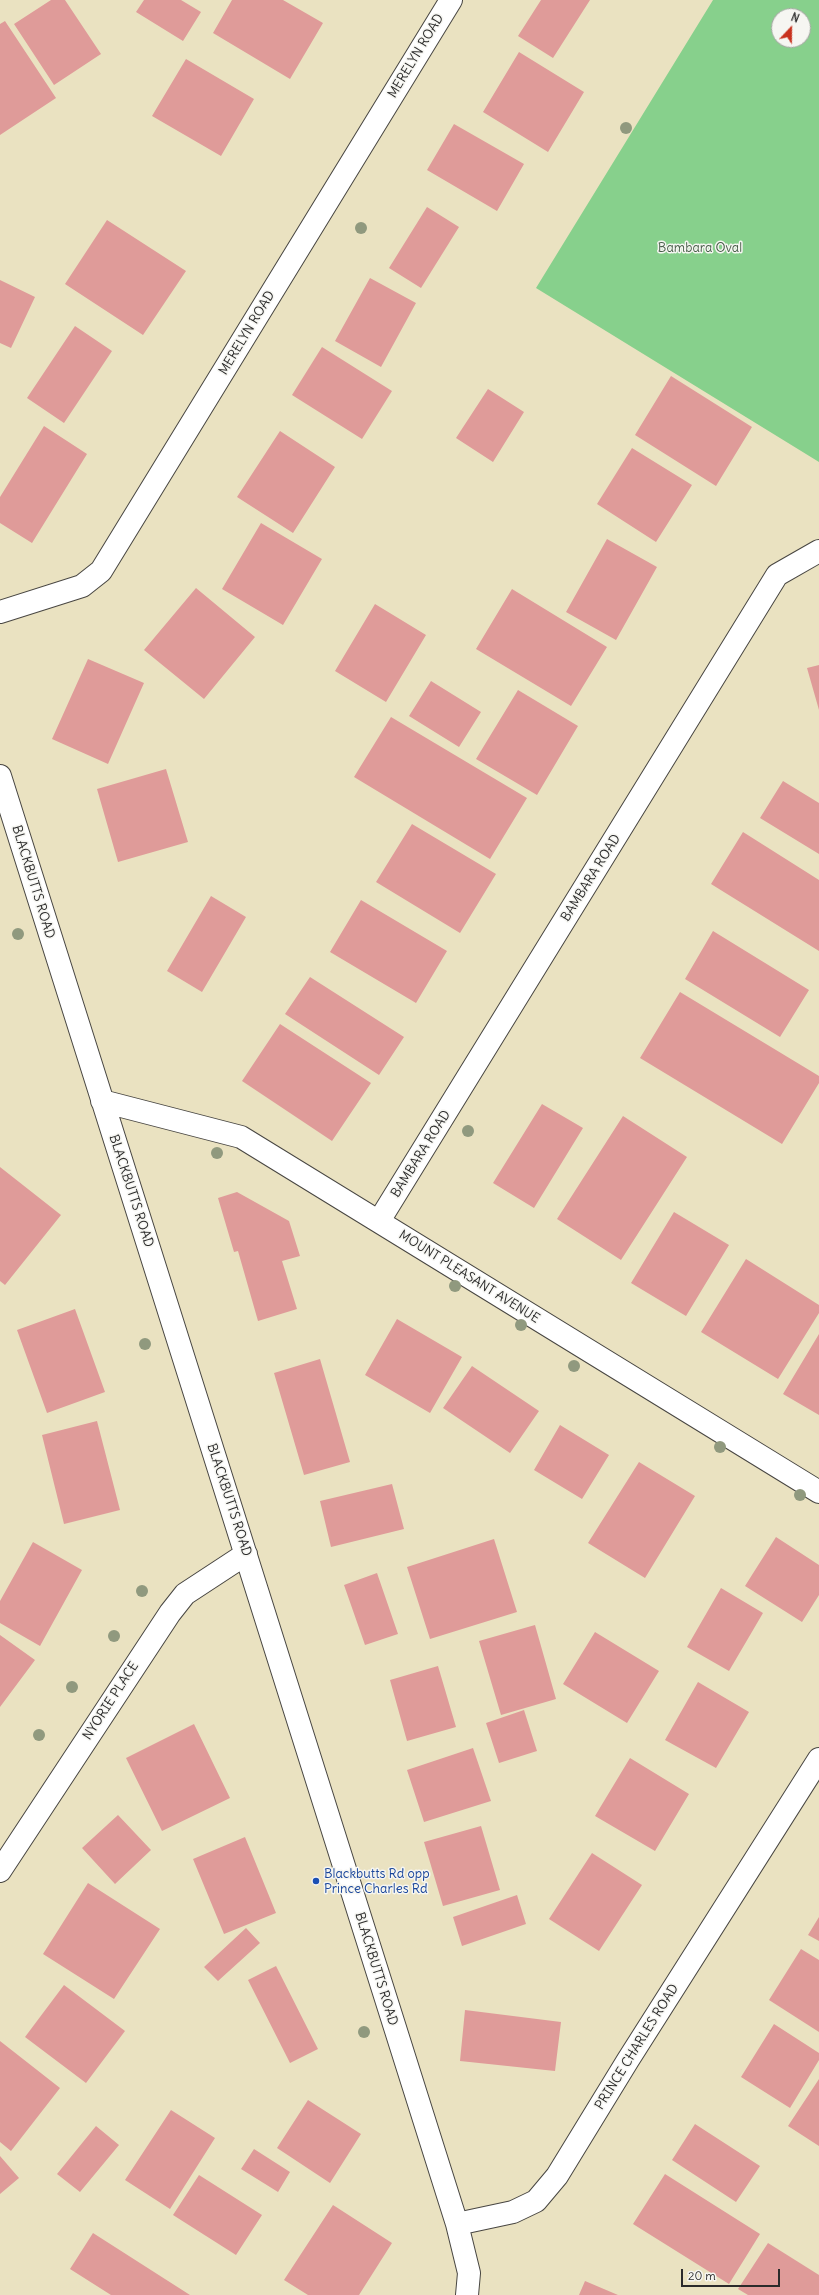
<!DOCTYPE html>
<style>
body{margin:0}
#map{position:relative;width:819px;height:2295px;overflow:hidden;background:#eae2c1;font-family:Delius,sans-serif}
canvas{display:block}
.north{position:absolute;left:771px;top:8px;width:40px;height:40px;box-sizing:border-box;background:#f6f6f2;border:1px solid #a5a5a2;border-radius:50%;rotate:22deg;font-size:11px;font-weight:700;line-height:16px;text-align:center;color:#2b2b2b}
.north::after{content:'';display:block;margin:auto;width:14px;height:18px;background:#c8321e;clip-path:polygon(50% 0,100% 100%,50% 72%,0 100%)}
.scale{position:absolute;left:681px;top:2269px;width:99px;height:18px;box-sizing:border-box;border:2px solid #2b2b2b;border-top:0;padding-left:5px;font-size:12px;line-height:14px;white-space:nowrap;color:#2b2b2b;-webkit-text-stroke:3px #f6f6f2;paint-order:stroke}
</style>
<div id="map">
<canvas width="819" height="2295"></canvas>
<div class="north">N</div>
<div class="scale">20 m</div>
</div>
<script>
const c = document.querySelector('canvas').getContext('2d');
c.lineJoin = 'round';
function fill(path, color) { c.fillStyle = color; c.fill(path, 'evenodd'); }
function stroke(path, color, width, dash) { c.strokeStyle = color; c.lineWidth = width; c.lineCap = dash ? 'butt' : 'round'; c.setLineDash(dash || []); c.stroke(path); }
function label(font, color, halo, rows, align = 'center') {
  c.font = font + ' Delius,sans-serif'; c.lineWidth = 3; c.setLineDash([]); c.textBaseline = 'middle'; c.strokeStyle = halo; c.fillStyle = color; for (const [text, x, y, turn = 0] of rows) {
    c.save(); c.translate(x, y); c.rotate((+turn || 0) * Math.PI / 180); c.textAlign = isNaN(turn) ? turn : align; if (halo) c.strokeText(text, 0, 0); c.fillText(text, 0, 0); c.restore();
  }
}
fill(new Path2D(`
 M 713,0 L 819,0 L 819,462 L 536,288 ZM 779,16 L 803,16 L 803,40 L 779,40 Z`), '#87d08c');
fill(new Path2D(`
 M 51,0 L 65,0 L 101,54 L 54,85 L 14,24 Z
 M 144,0 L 181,0 L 201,12 L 183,41 L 136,12 Z
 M 232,0 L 283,0 L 323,23 L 290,79 L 213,33 Z
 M 541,0 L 590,0 L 553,58 L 518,36 Z
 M 5,21 L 56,98 L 0,135 L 0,24 Z
 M 519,52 L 584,92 L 548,152 L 483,112 Z
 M 186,59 L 254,99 L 221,156 L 152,116 Z
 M 454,124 L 524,164 L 497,211 L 427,170 Z
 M 427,207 L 459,227 L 421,288 L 389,268 Z
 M 107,220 L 186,271 L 143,335 L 65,284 Z
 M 370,278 L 416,303 L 381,367 L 335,341 Z
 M 0,280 L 35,297 L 11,348 L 0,343 Z
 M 75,326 L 112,351 L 64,423 L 27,398 Z
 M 322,347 L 392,391 L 362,439 L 292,395 Z
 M 671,376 L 752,427 L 716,486 L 635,435 Z
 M 488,389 L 524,412 L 493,462 L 456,438 Z
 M 44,426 L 87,454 L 32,543 L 0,523 L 0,497 Z
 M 280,431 L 335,467 L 293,533 L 237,497 Z
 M 632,448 L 692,485 L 656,542 L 597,504 Z
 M 261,523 L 322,559 L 283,625 L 222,589 Z
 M 607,539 L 657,567 L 616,640 L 566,612 Z
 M 196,588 L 255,637 L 204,699 L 144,650 Z
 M 512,589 L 607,647 L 571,706 L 476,649 Z
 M 375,604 L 426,635 L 386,702 L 335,671 Z
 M 88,659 L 144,683 L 108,764 L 52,739 Z
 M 819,665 L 819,710 L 807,668 Z
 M 431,681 L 481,712 L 459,747 L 409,716 Z
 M 518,690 L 578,726 L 537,795 L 476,759 Z
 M 391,717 L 527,798 L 490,859 L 354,777 Z
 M 166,769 L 188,842 L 118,862 L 97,789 Z
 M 783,781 L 819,803 L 819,854 L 760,818 Z
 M 412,824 L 496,874 L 460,933 L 376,882 Z
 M 743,832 L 819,880 L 819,951 L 711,884 Z
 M 211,896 L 246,917 L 202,992 L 167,971 Z
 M 361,900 L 447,951 L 416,1003 L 330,952 Z
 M 713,931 L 809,990 L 780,1037 L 685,979 Z
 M 310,977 L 404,1037 L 379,1075 L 285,1014 Z
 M 680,992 L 819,1076 L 819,1083 L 782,1144 L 640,1058 Z
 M 280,1024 L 371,1083 L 332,1141 L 242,1081 Z
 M 542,1104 L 583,1128 L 534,1208 L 493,1183 Z
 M 623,1116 L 687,1157 L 621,1260 L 557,1219 Z
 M 0,1167 L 61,1215 L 5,1285 L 0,1281 Z
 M 237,1192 L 289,1221 L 300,1256 L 282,1261 L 297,1309 L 258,1321 L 238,1251 L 234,1252 L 218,1198 Z
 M 674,1212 L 729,1245 L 686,1316 L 631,1283 Z
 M 746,1259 L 819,1305 L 819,1313 L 778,1379 L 701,1332 Z
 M 75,1309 L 105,1392 L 47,1413 L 17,1330 Z
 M 397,1319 L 462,1357 L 430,1413 L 365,1375 Z
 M 819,1334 L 819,1415 L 783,1394 Z
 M 320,1359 L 350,1462 L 304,1475 L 274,1373 Z
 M 472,1366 L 539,1411 L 510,1453 L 443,1408 Z
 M 97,1421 L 120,1510 L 64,1524 L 42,1435 Z
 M 560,1425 L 609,1455 L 582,1499 L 534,1470 Z
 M 639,1462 L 695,1496 L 645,1578 L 588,1543 Z
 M 392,1484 L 404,1529 L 331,1547 L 320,1501 Z
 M 776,1537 L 819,1565 L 819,1595 L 802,1622 L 745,1586 Z
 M 494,1539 L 517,1612 L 430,1639 L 407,1567 Z
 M 33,1542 L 82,1570 L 40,1646 L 0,1623 L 0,1601 Z
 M 377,1573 L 398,1634 L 365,1645 L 344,1585 Z
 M 721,1588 L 763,1613 L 729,1671 L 687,1647 Z
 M 535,1625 L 556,1699 L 501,1715 L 479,1641 Z
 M 595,1632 L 659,1671 L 627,1723 L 563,1684 Z
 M 0,1635 L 35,1660 L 0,1707 Z
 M 438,1666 L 456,1727 L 407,1741 L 390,1680 Z
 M 698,1682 L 749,1712 L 716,1768 L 665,1740 Z
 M 524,1710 L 537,1751 L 499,1763 L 486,1723 Z
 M 194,1724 L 230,1798 L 162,1831 L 126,1758 Z
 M 473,1748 L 491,1801 L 424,1822 L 407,1770 Z
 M 630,1758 L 689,1794 L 655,1851 L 595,1816 Z
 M 118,1815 L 151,1850 L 115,1884 L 82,1848 Z
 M 481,1826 L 500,1890 L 443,1906 L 424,1842 Z
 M 245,1837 L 276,1913 L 224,1934 L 193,1859 Z
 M 592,1853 L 642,1885 L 599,1951 L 549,1919 Z
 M 88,1883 L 160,1929 L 114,1999 L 43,1954 Z
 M 517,1895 L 526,1924 L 462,1946 L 453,1917 Z
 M 819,1917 L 819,1941 L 808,1935 Z
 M 246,1928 L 260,1943 L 218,1981 L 204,1967 Z
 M 801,1949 L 819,1960 L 819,2032 L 769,2000 Z
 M 276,1966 L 318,2049 L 290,2063 L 248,1980 Z
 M 64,1985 L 125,2031 L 86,2083 L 25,2037 Z
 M 465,2010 L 561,2022 L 555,2071 L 460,2061 Z
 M 774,2024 L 819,2053 L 819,2060 L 790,2108 L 741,2077 Z
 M 0,2041 L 60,2088 L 11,2151 L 0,2142 Z
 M 819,2079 L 819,2146 L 788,2126 Z
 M 308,2100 L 361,2134 L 330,2183 L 277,2148 Z
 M 171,2110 L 215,2138 L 170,2209 L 125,2180 Z
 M 695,2124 L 760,2166 L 736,2202 L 672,2160 Z
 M 96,2126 L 119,2145 L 80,2192 L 57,2174 Z
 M 254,2149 L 290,2172 L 278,2192 L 241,2169 Z
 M 0,2156 L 19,2178 L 0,2194 Z
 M 665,2174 L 760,2234 L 729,2284 L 633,2224 Z
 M 199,2175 L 262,2215 L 236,2255 L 173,2215 Z
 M 333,2205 L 392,2243 L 359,2295 L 308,2295 L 284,2280 Z
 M 93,2233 L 190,2295 L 111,2295 L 70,2269 Z
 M 768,2243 L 819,2275 L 819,2295 L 748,2295 L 738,2289 Z
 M 585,2281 L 618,2295 L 579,2295 Z`), '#df9b99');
const minor = new Path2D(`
 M 0,612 L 82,586 L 101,571 L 451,0
 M 0,776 L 457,2224 L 469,2273 L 467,2295
 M 102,1101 L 241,1137 L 819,1492
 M 379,1221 L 777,575 L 819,551
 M 0,1871 L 170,1613 L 185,1594 L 246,1554
 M 457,2224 L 513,2212 L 536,2201 L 557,2176 L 628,2060 L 819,1759`);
stroke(minor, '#484642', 24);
stroke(minor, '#fff', 22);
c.fillStyle = '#90997e';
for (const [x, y] of [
 [626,128],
 [361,228],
 [18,934],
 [468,1131],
 [217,1153],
 [455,1286],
 [521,1325],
 [145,1344],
 [574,1366],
 [720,1447],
 [800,1495],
 [142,1591],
 [114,1636],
 [72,1687],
 [39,1735],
 [364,2032]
]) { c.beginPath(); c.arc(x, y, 6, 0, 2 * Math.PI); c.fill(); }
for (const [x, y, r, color] of [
 [316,1881,4,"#1a4fb4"]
]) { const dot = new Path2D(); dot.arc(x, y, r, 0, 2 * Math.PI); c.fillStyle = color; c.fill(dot); stroke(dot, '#f6f6f2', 1.5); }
label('13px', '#2b2b2b', '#f6f6f2', [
 ["MERELYN ROAD",416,56,-59],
 ["MERELYN ROAD",247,333,-59],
 ["BAMBARA ROAD",591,878,-58],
 ["BLACKBUTTS ROAD",33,882,73],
 ["BAMBARA ROAD",421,1154,-58],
 ["BLACKBUTTS ROAD",131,1191,72],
 ["MOUNT PLEASANT AVENUE",469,1277,32],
 ["BLACKBUTTS ROAD",229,1500,72],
 ["NYORIE PLACE",111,1701,-57],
 ["BLACKBUTTS ROAD",376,1969,73],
 ["PRINCE CHARLES ROAD",637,2047,-58]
]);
label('13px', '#475d48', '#f6f6f2', [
 ["Bambara Oval",700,248]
]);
label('13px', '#164399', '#f6f6f2', [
 ["Blackbutts Rd opp",324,1874],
 ["Prince Charles Rd",324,1889]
], 'left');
</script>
